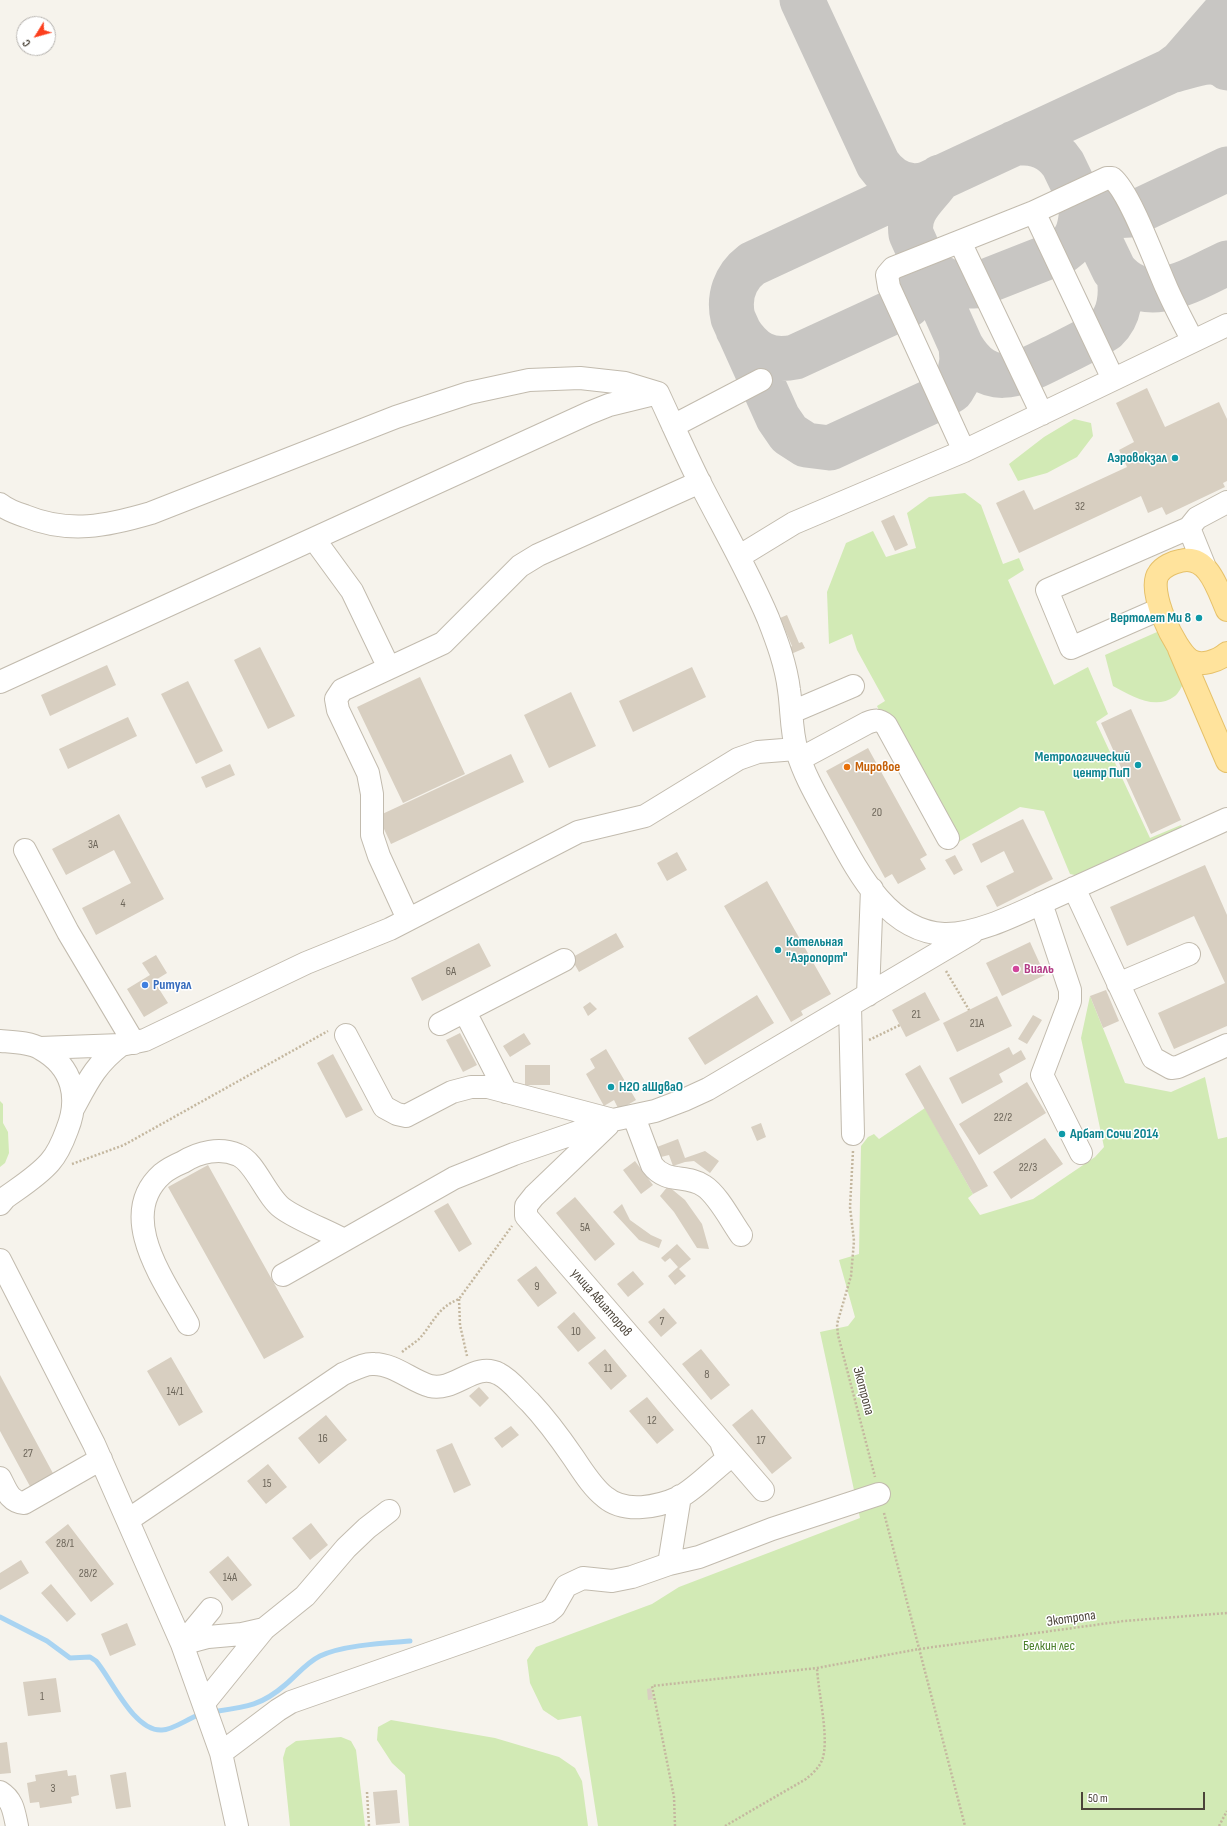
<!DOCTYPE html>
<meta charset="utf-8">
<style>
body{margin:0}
#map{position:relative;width:1227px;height:1826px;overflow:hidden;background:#f6f3ec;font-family:"Sofia Sans Condensed",sans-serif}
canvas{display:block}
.north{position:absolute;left:16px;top:16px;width:40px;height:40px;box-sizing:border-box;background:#fff;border:1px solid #b7b4b0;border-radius:50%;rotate:233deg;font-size:11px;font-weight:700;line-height:16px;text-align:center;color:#4b4439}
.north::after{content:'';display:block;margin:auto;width:14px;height:18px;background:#fc3f1d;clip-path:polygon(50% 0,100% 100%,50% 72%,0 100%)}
.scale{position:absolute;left:1081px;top:1792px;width:124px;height:18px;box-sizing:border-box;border:2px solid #4b4439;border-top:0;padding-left:5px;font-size:12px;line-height:14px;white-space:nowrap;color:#4b4439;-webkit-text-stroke:3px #fff;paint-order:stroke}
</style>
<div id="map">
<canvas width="1227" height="1826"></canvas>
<div class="north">С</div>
<div class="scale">50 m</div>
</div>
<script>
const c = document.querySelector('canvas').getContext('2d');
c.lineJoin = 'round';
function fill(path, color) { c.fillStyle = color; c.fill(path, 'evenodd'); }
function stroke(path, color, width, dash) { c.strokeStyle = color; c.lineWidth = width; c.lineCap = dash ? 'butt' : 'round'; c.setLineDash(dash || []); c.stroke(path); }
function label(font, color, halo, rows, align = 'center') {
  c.font = font + ' "Sofia Sans Condensed",sans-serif'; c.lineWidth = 3; c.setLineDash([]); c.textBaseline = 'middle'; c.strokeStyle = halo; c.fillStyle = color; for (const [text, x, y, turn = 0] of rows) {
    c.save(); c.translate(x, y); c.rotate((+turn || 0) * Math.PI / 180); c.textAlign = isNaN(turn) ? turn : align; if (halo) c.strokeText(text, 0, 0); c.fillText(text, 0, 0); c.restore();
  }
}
fill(new Path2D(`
 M 1074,419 L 1091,423 L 1093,436 L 1077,457 L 1047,473 L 1018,481 L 1009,464 L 1044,437 Z
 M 965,493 L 981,505 L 1003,564 L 1019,558 L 1024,570 L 1008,580 L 1054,685 L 1088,667 L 1108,714 L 1096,722 L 1150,838 L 1181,825 L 1186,830 L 1084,877 L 1070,874 L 1044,811 L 1020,807 L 957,843 L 886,725 L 877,706 L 885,701 L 857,650 L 852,634 L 829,644 L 827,592 L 846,543 L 873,531 L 886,557 L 916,548 L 907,513 L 929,497 Z
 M 1157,632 L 1166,640 L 1184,683 C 1181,687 1179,693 1175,696 C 1155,711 1132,696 1113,686 L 1105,655 Z
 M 1090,996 L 1125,1083 L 1171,1092 L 1205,1077 L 1218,1139 L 1227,1137 L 1227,1826 L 598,1826 L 581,1716 L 558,1720 L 543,1710 L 530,1683 L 527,1660 L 536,1647 L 652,1604 L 679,1587 L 860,1518 L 820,1332 L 848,1326 L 855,1317 L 839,1260 L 859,1254 L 861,1146 L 868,1137 L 874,1134 L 879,1139 L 925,1108 L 973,1194 L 968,1198 L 980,1215 L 1033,1199 L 1095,1157 L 1104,1147 L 1081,1038 Z
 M 0,1101 L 3,1104 L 3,1123 L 8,1132 L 9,1153 L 5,1163 L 0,1167 Z
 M 391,1720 L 495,1738 L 559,1757 L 575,1768 L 582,1781 L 588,1826 L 409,1826 L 405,1775 L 392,1763 L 377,1740 L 378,1727 Z
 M 341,1737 L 351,1741 L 356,1750 L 365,1826 L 290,1826 L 283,1758 L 286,1748 L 296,1741 Z`), '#d2eab5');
stroke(new Path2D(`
 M 0,1617 L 47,1641 L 70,1658 L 90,1657 L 96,1661 C 111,1678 134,1732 162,1730 C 172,1730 186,1720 196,1716
 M 218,1711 C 247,1707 262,1705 285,1685 C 297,1675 306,1663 320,1656 C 343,1645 385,1643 410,1641`), '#a9d4f2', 5);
stroke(new Path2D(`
 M 802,0 L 878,164 C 890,181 908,191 929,183 L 1170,71 L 1181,63 L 1227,10
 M 1170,71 C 1186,68 1212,55 1227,68
 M 1014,143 C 1035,142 1051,146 1063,164 L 1114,270 C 1146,310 1191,280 1227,263
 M 920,186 L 752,264 C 735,277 728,297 733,318 L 778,418 L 789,434 L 806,445 L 830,448 L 939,398 L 952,390 L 959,378 L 962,360 L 961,346 L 911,234 C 907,208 928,196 940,177
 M 1086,204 L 1095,210 L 1112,216 L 1130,215 L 1227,169
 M 932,273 L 955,285 L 974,286 L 1063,251 C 1079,240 1081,224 1082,205
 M 738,330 C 752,352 768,363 795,357 L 908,305 L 917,291 L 921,267
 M 961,346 C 989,393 1020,374 1058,355 C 1074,347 1091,339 1106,329 C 1120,316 1122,294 1119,276`), '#c8c6c3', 45);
fill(new Path2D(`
 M 1147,388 L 1165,427 L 1219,402 L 1227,419 L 1227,481 L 1223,483 L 1225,487 L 1166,515 L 1162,507 L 1148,513 L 1141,496 L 1019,553 L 996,503 L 1024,490 L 1034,510 L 1127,467 L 1119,450 L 1134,442 L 1116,403 Z
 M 894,515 L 908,545 L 895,551 L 881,521 Z
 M 787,615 L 799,643 L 802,642 L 805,648 L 791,654 L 789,648 L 792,646 L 780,618 Z
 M 260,647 L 295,716 L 268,729 L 234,660 Z
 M 107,665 L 116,685 L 50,716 L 41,695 Z
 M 692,667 L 706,697 L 633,732 L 619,701 Z
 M 420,677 L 465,774 L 403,803 L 357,707 Z
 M 188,681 L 223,751 L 196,764 L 161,694 Z
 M 571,692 L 596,746 L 549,768 L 524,715 Z
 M 1131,709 L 1181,820 L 1151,834 L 1101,723 Z
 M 128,717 L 137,736 L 68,769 L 59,749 Z
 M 868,748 L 927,855 L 920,859 L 926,869 L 898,884 L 892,874 L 885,878 L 826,771 Z
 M 511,754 L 524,782 L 391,844 L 378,816 Z
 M 230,764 L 235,775 L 206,788 L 201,777 Z
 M 119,814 L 164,899 L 96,935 L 82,908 L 131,883 L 114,850 L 66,875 L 52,849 Z
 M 1023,819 L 1053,879 L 997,907 L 986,886 L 1014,872 L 1004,851 L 981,863 L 972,844 Z
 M 677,852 L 687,870 L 667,881 L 657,863 Z
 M 955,855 L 963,870 L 954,875 L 945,860 Z
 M 1205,865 L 1227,915 L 1227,1026 L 1174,1049 L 1158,1013 L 1225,983 L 1194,916 L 1127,946 L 1110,907 Z
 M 767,881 L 831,994 L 801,1011 L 803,1015 L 791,1022 L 724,906 Z
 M 616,933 L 624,947 L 579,972 L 571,958 Z
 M 1030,942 L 1045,975 L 1002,996 L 986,963 Z
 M 479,943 L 491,966 L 422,1001 L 411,978 Z
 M 156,955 L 167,973 L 154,981 L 168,1003 L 144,1017 L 127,989 L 150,975 L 142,963 Z
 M 1106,990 L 1119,1021 L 1103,1028 L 1090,996 Z
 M 925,992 L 940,1020 L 906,1037 L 892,1010 Z
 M 757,995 L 774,1023 L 705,1065 L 688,1038 Z
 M 997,996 L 1012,1026 L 957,1052 L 943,1023 Z
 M 590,1002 L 597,1009 L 588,1016 L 583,1007 Z
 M 1033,1015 L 1042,1020 L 1027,1044 L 1018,1039 Z
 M 460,1033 L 477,1065 L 463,1072 L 446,1040 Z
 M 524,1033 L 531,1044 L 510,1057 L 503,1046 Z
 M 1009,1047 L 1013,1055 L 1021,1050 L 1026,1059 L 999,1074 L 1003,1082 L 962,1104 L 949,1078 Z
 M 606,1049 L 636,1100 L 619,1110 L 614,1100 L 604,1106 L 586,1074 L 595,1068 L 590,1059 Z
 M 333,1054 L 363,1110 L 346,1118 L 317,1063 Z
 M 525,1065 L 550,1065 L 550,1085 L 525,1085 Z
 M 920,1065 L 988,1186 L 973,1194 L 905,1074 Z
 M 1027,1082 L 1046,1113 L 979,1155 L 959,1124 Z
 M 761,1123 L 766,1137 L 757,1141 L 751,1127 Z
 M 1045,1138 L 1063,1164 L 1011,1199 L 993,1172 Z
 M 678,1139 L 685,1158 L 705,1151 L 719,1161 L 710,1173 L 694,1161 L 685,1162 L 673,1166 L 669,1155 L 661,1157 L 657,1147 Z
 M 635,1161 L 653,1185 L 641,1194 L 623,1170 Z
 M 208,1165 L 304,1337 L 264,1359 L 168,1187 Z
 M 668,1186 L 685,1200 L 702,1224 L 709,1249 L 697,1248 L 674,1212 L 660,1196 Z
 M 575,1197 L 615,1244 L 595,1261 L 556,1213 Z
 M 448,1203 L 472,1244 L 459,1252 L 434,1211 Z
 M 622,1204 L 630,1220 L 651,1235 L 662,1240 L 659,1248 L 639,1240 L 613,1212 Z
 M 677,1244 L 691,1259 L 679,1269 L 686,1276 L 675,1285 L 668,1276 L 678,1267 L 670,1258 L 665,1262 L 661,1258 Z
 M 536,1266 L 557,1293 L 538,1307 L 517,1280 Z
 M 633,1271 L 644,1284 L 628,1297 L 617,1284 Z
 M 664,1308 L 677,1323 L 661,1337 L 648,1322 Z
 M 574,1312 L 596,1338 L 578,1352 L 557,1327 Z
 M 605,1349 L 627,1376 L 611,1390 L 588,1363 Z
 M 701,1349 L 730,1385 L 711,1400 L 682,1364 Z
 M 171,1357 L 203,1412 L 179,1426 L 147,1371 Z
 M 0,1375 L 55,1477 L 32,1490 L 0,1431 Z
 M 479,1387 L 489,1398 L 480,1407 L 469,1396 Z
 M 647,1397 L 674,1430 L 657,1444 L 629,1411 Z
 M 752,1409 L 792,1458 L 772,1474 L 732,1425 Z
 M 326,1415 L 347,1440 L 319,1464 L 298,1438 Z
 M 511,1426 L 519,1435 L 502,1448 L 494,1438 Z
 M 452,1443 L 471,1485 L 454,1493 L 436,1450 Z
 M 268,1464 L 287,1487 L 266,1504 L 247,1481 Z
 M 311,1523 L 328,1545 L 310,1560 L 292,1538 Z
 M 68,1524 L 114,1584 L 91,1602 L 45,1542 Z
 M 228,1556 L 252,1585 L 232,1601 L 209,1572 Z
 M 21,1560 L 29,1573 L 0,1590 L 0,1573 Z
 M 51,1584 L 76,1614 L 67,1622 L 41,1593 Z
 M 127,1623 L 136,1645 L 110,1656 L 101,1634 Z
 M 56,1678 L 61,1712 L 28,1716 L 23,1682 Z
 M 651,1688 L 653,1699 L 648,1700 L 647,1689 Z
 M 7,1742 L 11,1773 L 0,1774 L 0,1743 Z
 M 67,1770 L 68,1776 L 76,1775 L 79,1795 L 71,1797 L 72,1803 L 40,1808 L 39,1802 L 30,1803 L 27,1783 L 36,1781 L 35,1775 Z
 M 126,1772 L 131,1807 L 116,1809 L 110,1775 Z
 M 397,1790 L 400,1823 L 376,1825 L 373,1792 Z`), '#d8cfc1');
const minor = new Path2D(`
 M 1034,212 L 1113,379
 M 960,242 L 1042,414
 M 673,426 L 761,380
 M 964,451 L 889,287 L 887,275 L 893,268 L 1034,212 L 1107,178 L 1112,178 C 1130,192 1156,265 1167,289 C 1175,307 1184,324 1193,341
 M 0,504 C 7,510 16,513 25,516 C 69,534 107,526 151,513 L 396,417 L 469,393 L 529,380 L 580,378 L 625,383 L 658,393
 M 314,539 L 352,591 L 389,668
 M 740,556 L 794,523 L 964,451 L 1227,325
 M 1204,565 L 1189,528 L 1197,518 L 1227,502
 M 1160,609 L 1071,648 L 1047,590 L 1189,528
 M 0,682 L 589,413 L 609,405 L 658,393 C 672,423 685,453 700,483 C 723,528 748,571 768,618 C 777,641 786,665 789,690 C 792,710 791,732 797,751 C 804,775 817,797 829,819 C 854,864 884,931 944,934 C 980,935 1027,909 1059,895 C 1115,870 1171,844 1227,819
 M 792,712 L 853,686
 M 800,759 L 867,723 C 875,720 879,719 886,725 L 948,838
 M 25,850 L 68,932 L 134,1043
 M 1074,888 L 1153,1058 L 1171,1068 L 1178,1067 L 1227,1045
 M 1041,903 L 1070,990 L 1070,1001 L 1042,1075 L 1081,1153
 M 408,919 L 379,856 L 372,835 L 372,794 L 368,773 L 338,710 L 336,699 L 342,690 L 443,643 L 520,566 L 538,555 L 700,482
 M 1118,984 L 1189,954
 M 868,995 L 872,889
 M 850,1006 L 853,1134
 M 465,1012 L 506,1092
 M 440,1024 L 564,960
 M 346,1035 L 384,1107 L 397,1114 L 406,1116 L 452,1092 L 471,1087 L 488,1087 L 613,1120
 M 0,1041 C 13,1042 30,1042 41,1049 C 73,1067 80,1098 67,1130 C 63,1141 58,1153 50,1162 C 38,1176 20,1187 5,1198 L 0,1204
 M 40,1048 L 121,1045 L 145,1040 L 306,963 L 390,929 L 578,832 L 645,816 L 738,759 L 758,752 L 796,749
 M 74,1107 C 88,1081 96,1064 121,1045
 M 634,1117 L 652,1165 C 666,1184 687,1174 704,1186 C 718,1195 731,1221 741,1235
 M 608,1125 L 534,1196 L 526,1206 L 526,1216 L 763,1490
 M 0,1260 L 94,1444 L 182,1644 L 221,1753 L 237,1826
 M 283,1275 L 454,1178 L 514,1154 L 613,1120 L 655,1111 L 684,1100 L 708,1089 L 972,933
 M 188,1324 C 165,1282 115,1216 162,1174 C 168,1169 176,1165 183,1162 C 199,1152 220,1147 238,1155 C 255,1162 266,1196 282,1208 C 298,1220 326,1230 344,1240
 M 0,1478 C 6,1489 9,1502 24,1503 L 101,1459
 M 128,1520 L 343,1374 C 353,1370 364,1363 374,1364 C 394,1364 412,1381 430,1386 C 455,1392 475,1361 499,1374 C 511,1380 520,1393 530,1402 C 546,1419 560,1438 573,1457 C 582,1470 592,1487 605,1497 C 625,1514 658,1507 680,1497 C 696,1488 711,1472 725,1461 L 726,1455 L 722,1445
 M 669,1564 L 680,1496
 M 182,1644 L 208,1637 L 242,1634 L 264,1629
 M 182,1644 L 211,1609
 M 204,1703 L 264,1629 L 305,1596 L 346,1548 L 367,1528 L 389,1511
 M 221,1753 L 278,1710 L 291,1702 L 548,1612 L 554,1607 L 566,1586 L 583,1578 L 612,1581 L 632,1577 L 669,1564 L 699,1557 L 772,1529 L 879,1494
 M 0,1792 C 13,1800 14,1812 17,1826`);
const major = new Path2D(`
 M 1227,610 C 1218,590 1208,553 1180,561 C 1173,562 1163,567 1159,573 C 1146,589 1175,650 1190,660 C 1201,667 1218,661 1227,653
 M 1179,649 L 1227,761`);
stroke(minor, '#c2bbae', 24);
stroke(major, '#e6c16a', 24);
stroke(new Path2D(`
 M 946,971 L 969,1010
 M 869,1040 L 900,1025
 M 853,1151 L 850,1207 L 854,1241 L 851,1276 L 837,1324 L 838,1335 L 875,1477
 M 72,1164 L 124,1145 L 328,1031
 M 459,1299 L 460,1325 L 467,1356
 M 402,1352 C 408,1347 415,1343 420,1338 C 434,1322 437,1308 459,1299 L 512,1226
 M 884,1513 L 965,1826
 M 367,1792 L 369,1826
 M 675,1826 L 674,1797 L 652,1686 L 817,1668 L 919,1649 L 1124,1621 L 1227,1613
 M 725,1826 L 806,1779 C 812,1774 819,1768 822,1760 C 830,1741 818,1691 817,1668
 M 1219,1826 L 1227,1811`), '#c4b79f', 2.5, [2, 2]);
stroke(minor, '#fff', 22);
stroke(major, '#ffe39c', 22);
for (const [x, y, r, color] of [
 [1175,458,4,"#0f9aa8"],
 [1199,618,4,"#0f9aa8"],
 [1138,765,4,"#0f9aa8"],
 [847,767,4,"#e8710a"],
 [778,950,4,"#0f9aa8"],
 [1016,969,4,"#d1479c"],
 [145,985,4,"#3f7fe0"],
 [611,1087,4,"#0f9aa8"],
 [1062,1134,4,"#0f9aa8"]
]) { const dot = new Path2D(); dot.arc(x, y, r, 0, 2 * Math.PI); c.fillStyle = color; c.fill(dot); stroke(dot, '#fff', 1.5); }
label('12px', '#6e675b', null, [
 ["32",1080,507],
 ["20",877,813],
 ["3А",93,845],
 ["4",123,904],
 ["6А",451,972],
 ["21",916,1015],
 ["21А",977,1024],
 ["22/2",1003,1118],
 ["22/3",1028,1168],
 ["5А",585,1228],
 ["9",537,1287],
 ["7",662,1322],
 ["10",576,1332],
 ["11",608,1369],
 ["8",707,1375],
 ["14/1",175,1392],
 ["12",652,1421],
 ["16",323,1439],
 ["17",761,1441],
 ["27",28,1454],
 ["15",267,1484],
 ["28/1",65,1544],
 ["28/2",88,1574],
 ["14А",230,1578],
 ["1",42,1697],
 ["3",53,1789]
]);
label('bold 14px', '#0d838f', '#fff', [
 ["Аэровокзал",1167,458],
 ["Вертолет Ми 8",1191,618],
 ["Метрологический",1130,757],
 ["центр ПиП",1130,773],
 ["Котельная",786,942,"left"],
 ["\"Аэропорт\"",786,958,"left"],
 ["H2O аШдваО",619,1087,"left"],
 ["Арбат Сочи 2014",1070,1134,"left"]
], 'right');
label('bold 14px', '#c56008', '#fff', [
 ["Мировое",855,767]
], 'left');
label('bold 14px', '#b23c85', '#fff', [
 ["Виаль",1024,969]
], 'left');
label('bold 14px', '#366cbe', '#fff', [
 ["Ритуал",153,985]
], 'left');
label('14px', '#4b4439', '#fff', [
 ["улица Авиаторов",601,1303,49],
 ["Экотропа",863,1391,75],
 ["Экотропа",1071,1619,-8]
]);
label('14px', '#4a7f2a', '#fff', [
 ["Белкин лес",1049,1646]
]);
</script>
